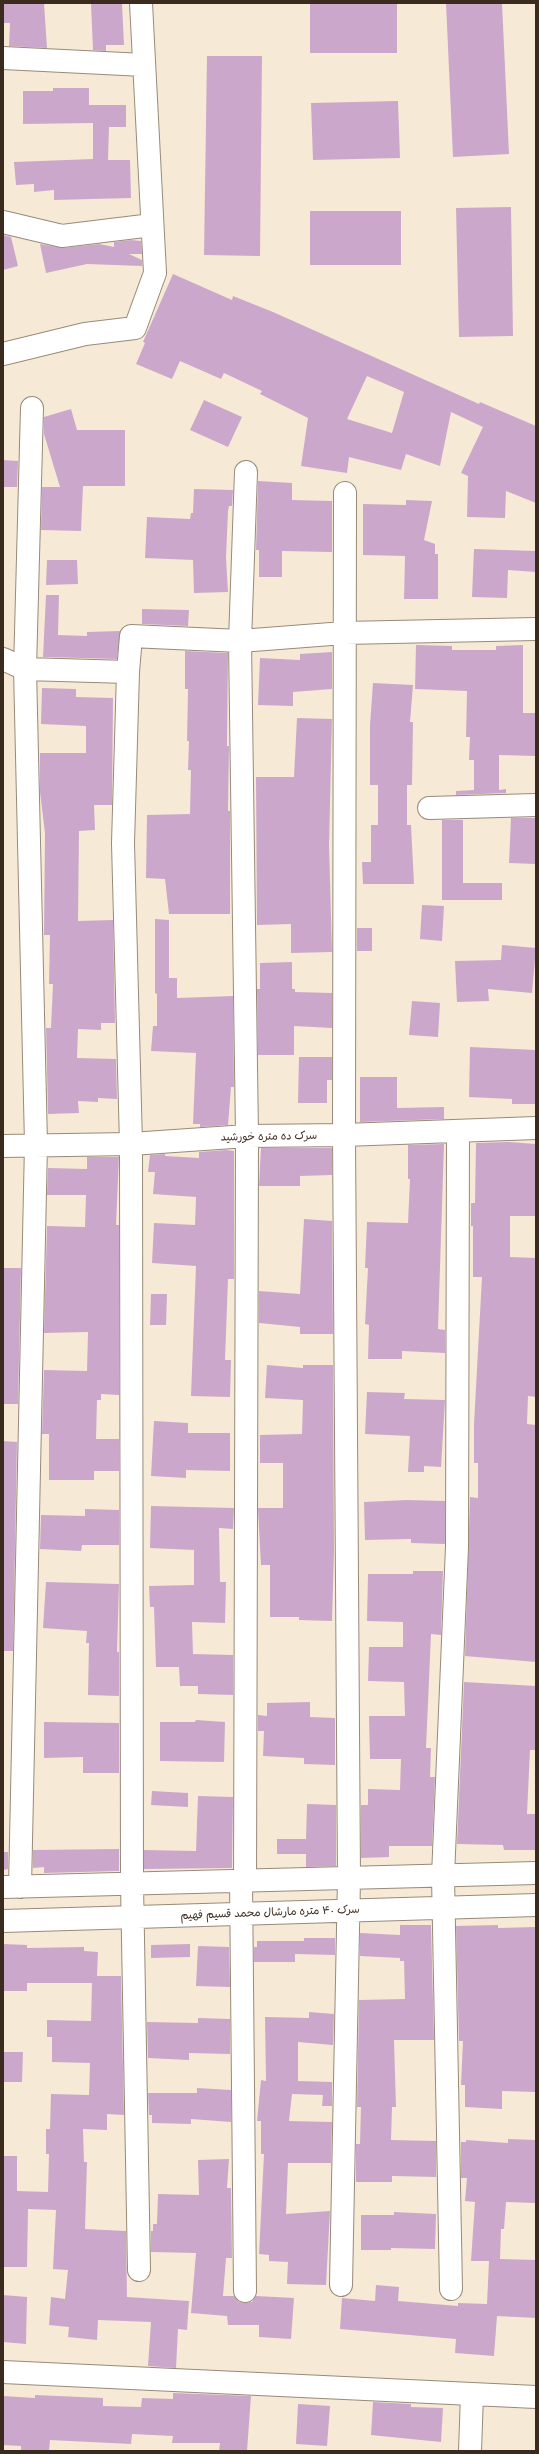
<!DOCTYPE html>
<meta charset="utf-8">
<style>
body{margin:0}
#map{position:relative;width:539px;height:2454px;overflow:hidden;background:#f6ead6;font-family:"Balsamiq Sans",sans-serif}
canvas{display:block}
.frame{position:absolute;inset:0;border:4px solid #3b2a1e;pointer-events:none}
</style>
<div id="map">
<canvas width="539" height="2454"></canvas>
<div class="frame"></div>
</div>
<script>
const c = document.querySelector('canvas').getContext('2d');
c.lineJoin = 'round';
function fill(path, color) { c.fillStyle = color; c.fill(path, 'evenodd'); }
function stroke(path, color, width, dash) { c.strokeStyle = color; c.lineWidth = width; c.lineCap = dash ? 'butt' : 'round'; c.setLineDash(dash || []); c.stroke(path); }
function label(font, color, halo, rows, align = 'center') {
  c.font = font + ' "Balsamiq Sans","Playpen Sans Arabic",sans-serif'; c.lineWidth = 3.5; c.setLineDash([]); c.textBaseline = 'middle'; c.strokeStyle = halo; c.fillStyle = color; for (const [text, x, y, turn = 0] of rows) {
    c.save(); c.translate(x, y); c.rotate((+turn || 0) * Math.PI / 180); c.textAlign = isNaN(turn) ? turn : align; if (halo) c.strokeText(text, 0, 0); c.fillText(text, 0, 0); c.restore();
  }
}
fill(new Path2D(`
 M 3,3 L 44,3 L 47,48 L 9,46 L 10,23 L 3,23 Z
 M 91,3 L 122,3 L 124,45 L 106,45 L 106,51 L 93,50 Z
 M 310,3 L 397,3 L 397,53 L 310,53 Z
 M 446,3 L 502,3 L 509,154 L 453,157 Z
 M 207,56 L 262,56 L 260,256 L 204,255 Z
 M 53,88 L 89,88 L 89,105 L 126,105 L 126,127 L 109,127 L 108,160 L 130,160 L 131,198 L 54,200 L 54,190 L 34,192 L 34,184 L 16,185 L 14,162 L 93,159 L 93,123 L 23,124 L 23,91 L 53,91 Z
 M 398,101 L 400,158 L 313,160 L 311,103 Z
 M 511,207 L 513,336 L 459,337 L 456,208 Z
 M 310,211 L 401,211 L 401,265 L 310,265 Z
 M 3,235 L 11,237 L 18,266 L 3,270 Z
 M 131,240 L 141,241 L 142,254 L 129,254 L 142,260 L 142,266 L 87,264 L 46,273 L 40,244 L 63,248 L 99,244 L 114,247 L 114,242 Z
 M 173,274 L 232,300 L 233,296 L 273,312 L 479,404 L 480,402 L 536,426 L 536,503 L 506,491 L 505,518 L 467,517 L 468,476 L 461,473 L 483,427 L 451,412 L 440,466 L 406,454 L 401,470 L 349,457 L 347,473 L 301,466 L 308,418 L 260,394 L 262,391 L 224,373 L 221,379 L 180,361 L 172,379 L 136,364 L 145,343 L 143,342 ZM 367,376 L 404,392 L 392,433 L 347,419 Z
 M 204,400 L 242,417 L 228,447 L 190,430 Z
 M 71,409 L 77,430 L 125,430 L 125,486 L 83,486 L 81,531 L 41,530 L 42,487 L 60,487 L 44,434 L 44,417 Z
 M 3,460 L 18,461 L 17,487 L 3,487 Z
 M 258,481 L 292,483 L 292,500 L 332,501 L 332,552 L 282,551 L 282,577 L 259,577 L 259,550 L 256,550 Z
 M 194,489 L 233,490 L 232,506 L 229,506 L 228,511 L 226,558 L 228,592 L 194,593 L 193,560 L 145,558 L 147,517 L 190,519 L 191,513 L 193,513 Z
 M 406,500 L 432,501 L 424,540 L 435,544 L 435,554 L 438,554 L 438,599 L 404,599 L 405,556 L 363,555 L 363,504 L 406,505 Z
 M 474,549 L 536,551 L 536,572 L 508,570 L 507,598 L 472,597 Z
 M 47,560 L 77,560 L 78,584 L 46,585 Z
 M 46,595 L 59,595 L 58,635 L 87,636 L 87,632 L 120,631 L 117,659 L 43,657 Z
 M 142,609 L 189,610 L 188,626 L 142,624 Z
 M 416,645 L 452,646 L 452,650 L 496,650 L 496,646 L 523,645 L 523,713 L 536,713 L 536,756 L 499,755 L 499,790 L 506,789 L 506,793 L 456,795 L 456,791 L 474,790 L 474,760 L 469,760 L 470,737 L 466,737 L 467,691 L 415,689 Z
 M 185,651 L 228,653 L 227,746 L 229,746 L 228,811 L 230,811 L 230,914 L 169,914 L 165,879 L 146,878 L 147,815 L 190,814 L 191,770 L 188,770 L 189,741 L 187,741 L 188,689 L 185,689 Z
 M 332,652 L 332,689 L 293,692 L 293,706 L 258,705 L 260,658 L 300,660 L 300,654 Z
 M 373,683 L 413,685 L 410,722 L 413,722 L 412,785 L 407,785 L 407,825 L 411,825 L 414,884 L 363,884 L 362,862 L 371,862 L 371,825 L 378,825 L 378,785 L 370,785 L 370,725 Z
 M 42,688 L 76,689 L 76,697 L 113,698 L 112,805 L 94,805 L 95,830 L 79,831 L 78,921 L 113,920 L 115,1023 L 101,1023 L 101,1030 L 78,1029 L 77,1058 L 116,1059 L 117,1099 L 98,1098 L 98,1102 L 78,1101 L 79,1113 L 48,1114 L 46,1028 L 51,1028 L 53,984 L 49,984 L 50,935 L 44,935 L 45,833 L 40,792 L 40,753 L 86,753 L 86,726 L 41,724 Z
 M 297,718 L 332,719 L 329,846 L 332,952 L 291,953 L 291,924 L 257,925 L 256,777 L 294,777 Z
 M 511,818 L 536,818 L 536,864 L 509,863 Z
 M 442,820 L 463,820 L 463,883 L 502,883 L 502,900 L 442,900 Z
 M 422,905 L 444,906 L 442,941 L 420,939 Z
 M 155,919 L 169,920 L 169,978 L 177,978 L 177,998 L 233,996 L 234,1087 L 231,1087 L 228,1125 L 200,1127 L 200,1124 L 193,1124 L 196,1053 L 151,1051 L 153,1026 L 157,1026 L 157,994 L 155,993 Z
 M 357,928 L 372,928 L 372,951 L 357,951 Z
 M 502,945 L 536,948 L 532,993 L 488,989 L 489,1001 L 457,1002 L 455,961 L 501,960 Z
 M 292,962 L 292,989 L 295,989 L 295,992 L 332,993 L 332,1028 L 294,1026 L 294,1055 L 258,1055 L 257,989 L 260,989 L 260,963 Z
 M 412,1001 L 440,1003 L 438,1037 L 409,1035 Z
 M 470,1047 L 536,1050 L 536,1104 L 512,1104 L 512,1099 L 469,1097 Z
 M 299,1057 L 332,1057 L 332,1080 L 327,1080 L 327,1103 L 298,1103 Z
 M 360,1077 L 397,1077 L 397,1108 L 444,1107 L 444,1119 L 360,1122 Z
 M 509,1142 L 536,1144 L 536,1216 L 510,1216 L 510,1257 L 536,1258 L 536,1397 L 528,1396 L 527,1424 L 536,1425 L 536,1662 L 465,1656 L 470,1497 L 478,1498 L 478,1463 L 474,1463 L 474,1424 L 482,1277 L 473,1277 L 473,1226 L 471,1226 L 471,1203 L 475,1203 L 476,1143 Z
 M 444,1144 L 438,1329 L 445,1330 L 445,1353 L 402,1351 L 402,1359 L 368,1359 L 369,1325 L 365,1324 L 368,1268 L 365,1268 L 367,1222 L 408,1223 L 410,1179 L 408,1179 L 408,1145 Z
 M 261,1148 L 332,1148 L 332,1175 L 300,1176 L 300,1186 L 259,1186 Z
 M 226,1150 L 234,1151 L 234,1279 L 228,1279 L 225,1360 L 231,1360 L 230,1397 L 191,1396 L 196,1266 L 152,1263 L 154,1223 L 195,1225 L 196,1197 L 153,1194 L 155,1172 L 148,1172 L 150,1155 L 165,1154 L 165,1156 L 199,1158 L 199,1152 Z
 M 87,1157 L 119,1157 L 116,1225 L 119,1225 L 119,1395 L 101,1394 L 101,1400 L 97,1400 L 96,1439 L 119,1439 L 119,1471 L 94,1471 L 94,1480 L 49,1480 L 49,1434 L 42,1434 L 44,1370 L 87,1371 L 88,1332 L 44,1333 L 47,1226 L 85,1227 L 86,1195 L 47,1195 L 48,1168 L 87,1169 Z
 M 304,1219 L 332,1221 L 333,1334 L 300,1334 L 300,1327 L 259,1323 L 259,1291 L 300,1294 Z
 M 3,1268 L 21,1268 L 18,1404 L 3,1404 Z
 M 151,1294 L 167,1294 L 166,1325 L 150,1325 Z
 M 267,1365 L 303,1368 L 303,1365 L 333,1365 L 334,1551 L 332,1621 L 299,1620 L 299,1617 L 270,1617 L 270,1565 L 261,1565 L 258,1508 L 283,1508 L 283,1463 L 260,1463 L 260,1435 L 302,1434 L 303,1400 L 265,1398 Z
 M 367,1392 L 405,1393 L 404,1399 L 445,1400 L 441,1467 L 424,1466 L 424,1472 L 408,1472 L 410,1436 L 365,1434 Z
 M 154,1421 L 188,1423 L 188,1433 L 230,1433 L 230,1471 L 186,1470 L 186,1478 L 151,1476 Z
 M 3,1441 L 17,1442 L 13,1651 L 3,1651 Z
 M 407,1500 L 445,1501 L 445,1544 L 411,1543 L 411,1539 L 365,1540 L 364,1502 Z
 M 151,1506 L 234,1508 L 233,1529 L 219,1528 L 220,1582 L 226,1582 L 225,1623 L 192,1622 L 193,1654 L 233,1655 L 233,1695 L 198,1694 L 198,1686 L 180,1686 L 179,1667 L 156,1667 L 154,1607 L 150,1607 L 149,1586 L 194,1585 L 194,1550 L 150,1548 Z
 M 85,1509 L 119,1510 L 119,1545 L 82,1545 L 81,1551 L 40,1549 L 41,1515 L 85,1516 Z
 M 413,1571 L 443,1571 L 441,1635 L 431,1634 L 426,1748 L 431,1748 L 430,1777 L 435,1777 L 432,1846 L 389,1846 L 389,1857 L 361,1858 L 361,1805 L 368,1805 L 368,1789 L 400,1790 L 401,1759 L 370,1759 L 369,1716 L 405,1716 L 404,1682 L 368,1681 L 369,1647 L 403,1647 L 403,1622 L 367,1621 L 368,1574 L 413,1574 Z
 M 46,1582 L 119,1584 L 117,1652 L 119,1652 L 119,1696 L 88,1695 L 89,1643 L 86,1643 L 87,1631 L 43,1628 Z
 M 464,1682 L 536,1686 L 536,1750 L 530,1750 L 527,1814 L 536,1814 L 536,1850 L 504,1850 L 503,1845 L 457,1844 Z
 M 310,1702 L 310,1717 L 335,1718 L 335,1765 L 304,1764 L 304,1758 L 263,1756 L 264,1731 L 258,1731 L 258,1715 L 267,1716 L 267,1703 Z
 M 196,1720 L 225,1722 L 224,1762 L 160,1761 L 160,1722 L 195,1722 Z
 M 44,1722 L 119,1723 L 119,1773 L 83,1773 L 83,1757 L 44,1758 Z
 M 152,1791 L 188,1793 L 188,1807 L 151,1805 Z
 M 198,1796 L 233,1797 L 232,1868 L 144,1869 L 144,1850 L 196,1851 Z
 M 307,1804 L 336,1805 L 336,1866 L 306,1867 L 306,1854 L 277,1854 L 277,1839 L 306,1839 Z
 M 119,1849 L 119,1871 L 44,1873 L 44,1867 L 33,1868 L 33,1850 Z
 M 3,1852 L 8,1852 L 8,1869 L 3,1870 Z
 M 400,1925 L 431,1925 L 434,2040 L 394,2040 L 396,2107 L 392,2107 L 391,2140 L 436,2141 L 436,2177 L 392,2176 L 392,2182 L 356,2182 L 356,2144 L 360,2144 L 361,2107 L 357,2107 L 359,2000 L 405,1999 L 404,1961 L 400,1961 L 400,1958 L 360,1956 L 360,1933 L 400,1935 Z
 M 498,1925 L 498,1928 L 536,1927 L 536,2092 L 502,2091 L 502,2109 L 465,2107 L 465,2085 L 461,2085 L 463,2041 L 459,2041 L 456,1926 Z
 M 304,1938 L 335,1938 L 335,1955 L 295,1954 L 295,1962 L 254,1962 L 254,1947 L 257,1947 L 257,1941 L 304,1941 Z
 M 3,1944 L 27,1945 L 27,1948 L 84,1947 L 84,1951 L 98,1952 L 97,1976 L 121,1976 L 124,2115 L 107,2114 L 107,2130 L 83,2129 L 84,2162 L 87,2162 L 85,2229 L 126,2231 L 127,2297 L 189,2301 L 187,2330 L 178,2329 L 176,2368 L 148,2366 L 151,2322 L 98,2320 L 97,2340 L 68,2337 L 69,2327 L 49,2325 L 51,2297 L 65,2299 L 68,2270 L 53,2269 L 56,2210 L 28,2209 L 27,2267 L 3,2267 L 3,2156 L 17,2156 L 17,2191 L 48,2192 L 49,2154 L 46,2154 L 46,2129 L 50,2129 L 51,2094 L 89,2095 L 90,2063 L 52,2062 L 52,2037 L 47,2037 L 47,2020 L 91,2021 L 92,1983 L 27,1983 L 27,1991 L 3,1991 Z
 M 190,1944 L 190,1957 L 151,1958 L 151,1945 Z
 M 198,1946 L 229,1947 L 230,1987 L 196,1986 Z
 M 309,2012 L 334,2014 L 333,2045 L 298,2042 L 298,2081 L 332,2082 L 332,2106 L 322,2106 L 323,2095 L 292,2094 L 289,2121 L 332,2122 L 331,2163 L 288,2163 L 286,2214 L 330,2211 L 326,2285 L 287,2284 L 288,2262 L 269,2261 L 269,2255 L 259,2254 L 264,2154 L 261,2154 L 261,2121 L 257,2121 L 261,2080 L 266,2081 L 265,2017 L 309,2018 Z
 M 198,2018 L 230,2019 L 230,2054 L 189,2053 L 189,2060 L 148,2058 L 147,2022 L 198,2023 Z
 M 3,2052 L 23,2052 L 22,2082 L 3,2082 Z
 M 197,2088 L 231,2090 L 231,2122 L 191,2119 L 191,2124 L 152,2123 L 152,2115 L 149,2115 L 148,2093 L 197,2093 Z
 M 508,2139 L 536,2140 L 536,2203 L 506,2202 L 504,2229 L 501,2229 L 500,2259 L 536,2260 L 536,2318 L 497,2316 L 494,2356 L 455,2353 L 456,2339 L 340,2329 L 342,2298 L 375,2301 L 376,2285 L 399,2287 L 398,2301 L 458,2306 L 458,2303 L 487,2304 L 489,2261 L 471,2261 L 475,2202 L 465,2201 L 467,2178 L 461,2178 L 461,2142 L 466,2142 L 466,2140 L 508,2143 Z
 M 229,2159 L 227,2188 L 231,2188 L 232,2258 L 226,2258 L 223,2296 L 234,2296 L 239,2302 L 245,2303 L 252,2302 L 256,2296 L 294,2298 L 291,2339 L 259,2337 L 259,2325 L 228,2325 L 227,2316 L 191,2313 L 196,2253 L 151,2252 L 151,2231 L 153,2231 L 153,2224 L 157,2224 L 158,2194 L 199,2195 L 198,2160 Z
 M 394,2212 L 436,2214 L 435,2249 L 391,2248 L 391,2250 L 361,2250 L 361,2215 L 394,2215 Z
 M 3,2295 L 27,2297 L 26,2344 L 3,2342 Z
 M 173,2393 L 251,2396 L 247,2451 L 219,2451 L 220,2443 L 172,2443 L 173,2436 L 132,2434 L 131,2444 L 50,2440 L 49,2451 L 21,2451 L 21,2446 L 3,2445 L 3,2396 L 35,2398 L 35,2395 L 103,2398 L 103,2406 L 141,2407 L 142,2398 L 173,2399 Z
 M 373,2402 L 411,2404 L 411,2407 L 443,2408 L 441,2442 L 371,2435 Z
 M 298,2404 L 330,2406 L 327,2446 L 296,2444 Z`), '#cba8cb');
const minor = new Path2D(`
 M 3,58 L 144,65
 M 3,222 L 62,236 L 152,225
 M 3,354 L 85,334 L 135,328 L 155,273 L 141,3
 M 3,659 L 25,669 L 128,672 L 131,636 L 240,641 L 344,633 L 536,629
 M 128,672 L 123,843 L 131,1144 L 132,1884 L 139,2270
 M 429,808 L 536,805
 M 3,1146 L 131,1144 L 247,1136 L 344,1135 L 536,1128
 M 241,1881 L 245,2291
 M 245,1881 L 247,1136 L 240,641 L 246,472
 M 3,1887 L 536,1873
 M 20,1887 L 36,1144 L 25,669 L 32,408
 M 3,1921 L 536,1905
 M 341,2285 L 349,1878 L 344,1135 L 345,493
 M 451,2289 L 443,1876 L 457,1547 L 458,1132
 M 3,2372 L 536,2397
 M 470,2451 L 472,2394`);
stroke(minor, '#988a7a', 24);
stroke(minor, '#fff', 22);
label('11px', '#3b2a1e', '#fff', [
 ["سرک ده متره خورشید",269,1137,-1],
 ["سرک ۴۰ متره مارشال محمد قسیم فهیم",270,1913,-2]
]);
</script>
